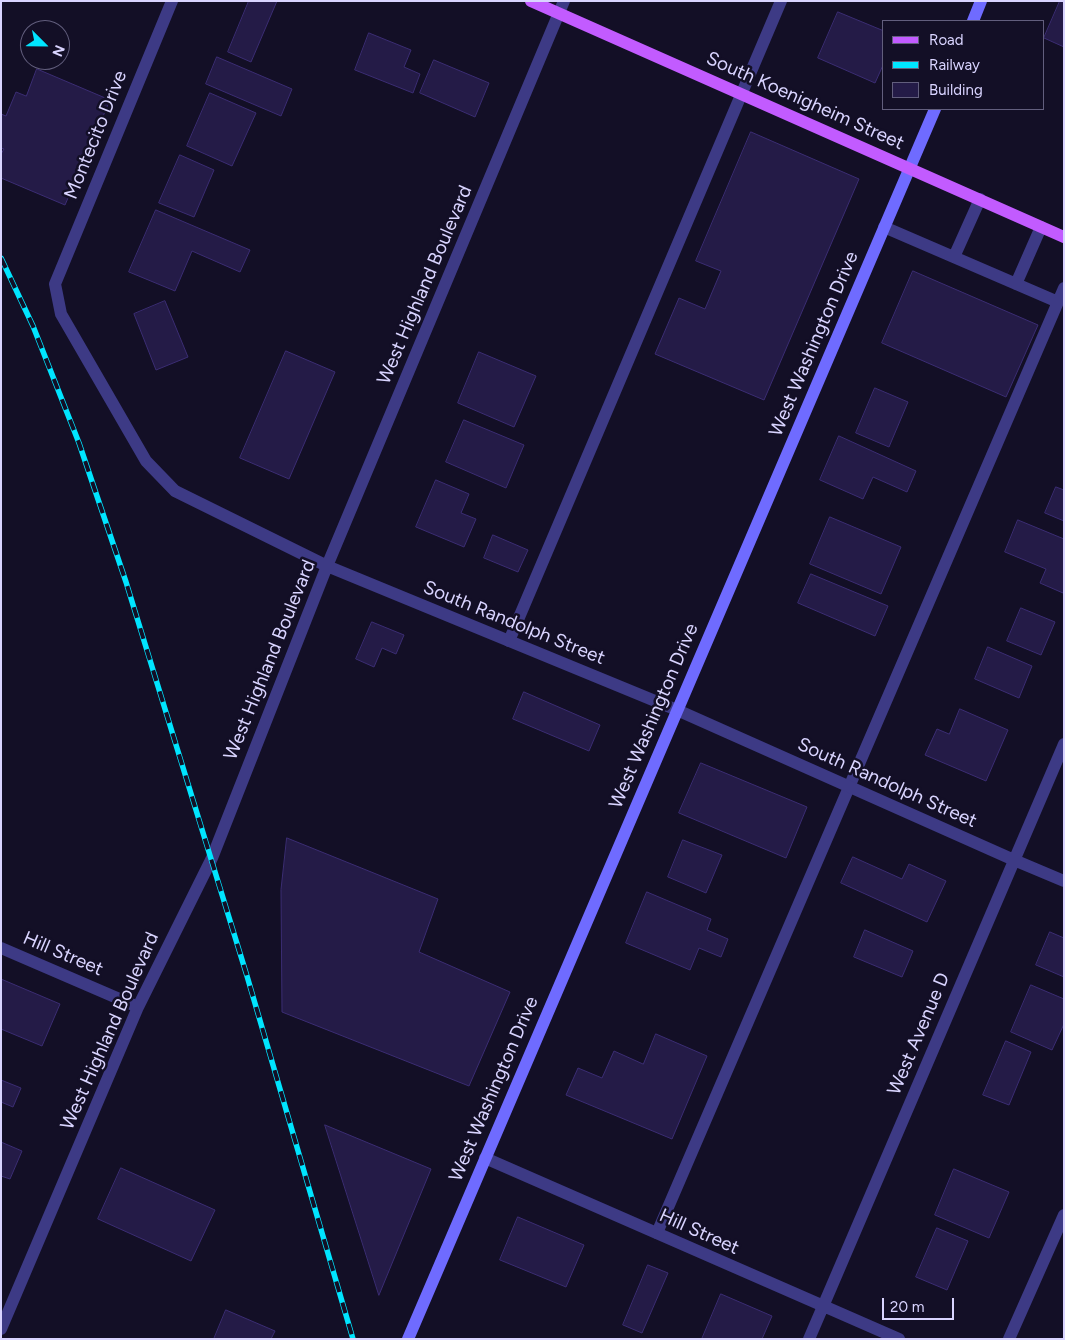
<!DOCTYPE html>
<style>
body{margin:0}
#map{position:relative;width:1065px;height:1340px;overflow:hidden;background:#130f26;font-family:Figtree,sans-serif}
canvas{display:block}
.frame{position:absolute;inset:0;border:2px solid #d9d4ff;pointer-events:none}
.legend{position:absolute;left:882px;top:20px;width:162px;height:90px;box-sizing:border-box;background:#130f26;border:1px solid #625e7d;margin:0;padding:6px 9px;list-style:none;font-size:15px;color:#d9d4ff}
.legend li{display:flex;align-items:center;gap:10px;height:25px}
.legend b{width:25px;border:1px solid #625e7d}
.north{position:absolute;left:20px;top:20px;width:50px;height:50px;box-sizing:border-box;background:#130f26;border:1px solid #625e7d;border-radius:50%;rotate:113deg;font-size:14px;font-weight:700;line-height:20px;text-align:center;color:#d9d4ff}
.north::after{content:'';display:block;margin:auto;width:18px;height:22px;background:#00e5ff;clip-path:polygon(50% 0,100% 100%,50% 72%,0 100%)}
.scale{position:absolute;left:882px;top:1298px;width:72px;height:22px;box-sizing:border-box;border:2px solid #d9d4ff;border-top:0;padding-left:6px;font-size:15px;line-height:18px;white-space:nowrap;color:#d9d4ff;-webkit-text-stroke:4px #130f26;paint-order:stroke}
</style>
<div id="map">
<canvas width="1065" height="1340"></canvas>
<div class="frame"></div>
<ul class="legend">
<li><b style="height:6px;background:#c25bff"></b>Road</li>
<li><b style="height:6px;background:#00e5ff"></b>Railway</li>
<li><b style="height:14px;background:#241b47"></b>Building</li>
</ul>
<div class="north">N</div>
<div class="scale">20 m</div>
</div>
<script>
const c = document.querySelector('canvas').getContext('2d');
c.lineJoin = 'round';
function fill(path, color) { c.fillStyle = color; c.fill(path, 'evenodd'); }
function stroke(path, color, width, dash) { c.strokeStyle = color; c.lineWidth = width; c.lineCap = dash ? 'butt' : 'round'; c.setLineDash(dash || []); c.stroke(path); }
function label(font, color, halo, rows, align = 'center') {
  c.font = font + ' Figtree,sans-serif'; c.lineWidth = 5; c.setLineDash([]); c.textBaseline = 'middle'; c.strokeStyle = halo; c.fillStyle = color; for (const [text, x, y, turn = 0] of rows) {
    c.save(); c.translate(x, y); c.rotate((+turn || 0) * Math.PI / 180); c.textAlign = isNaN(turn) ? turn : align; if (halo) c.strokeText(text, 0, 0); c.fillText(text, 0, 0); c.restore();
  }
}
const building = new Path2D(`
 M 249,1 L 277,1 L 251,62 L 228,52 Z
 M 1060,1 L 1064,1 L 1064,47 L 1044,38 Z
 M 838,12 L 884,31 L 884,63 L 875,83 L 818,58 Z
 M 369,33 L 411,50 L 404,67 L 420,74 L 413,93 L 355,70 Z
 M 217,57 L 292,89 L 281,116 L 206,84 Z
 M 434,60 L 489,83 L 475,117 L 420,93 Z
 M 37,69 L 110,100 L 65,205 L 1,178 L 1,154 L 4,149 L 1,148 L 1,114 L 6,116 L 16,92 L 26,96 Z
 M 210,93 L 256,113 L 232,166 L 187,146 Z
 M 751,132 L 859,179 L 764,400 L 655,354 L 679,298 L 705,309 L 721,271 L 696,261 Z
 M 180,155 L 214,170 L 194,217 L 159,203 Z
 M 156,210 L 250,250 L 240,272 L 192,251 L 175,291 L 129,272 Z
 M 913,271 L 1038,325 L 1006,397 L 882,343 Z
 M 165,301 L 188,357 L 156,370 L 134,314 Z
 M 286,351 L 335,372 L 289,479 L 240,458 Z
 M 479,352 L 536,376 L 514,427 L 458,403 Z
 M 875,388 L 908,402 L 889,447 L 856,433 Z
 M 464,420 L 524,445 L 506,488 L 446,462 Z
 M 839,436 L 916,471 L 907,492 L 873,477 L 863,499 L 820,480 Z
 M 436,480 L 469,494 L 461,513 L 476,519 L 464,547 L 416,527 Z
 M 1056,487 L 1064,490 L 1064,521 L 1045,513 Z
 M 830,517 L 901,547 L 881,594 L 810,564 Z
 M 1018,520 L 1064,539 L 1064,590 L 1063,593 L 1040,583 L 1046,569 L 1005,552 Z
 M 493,535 L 528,550 L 518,572 L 484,558 Z
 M 811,574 L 888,606 L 875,636 L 798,603 Z
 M 1021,608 L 1055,622 L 1041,655 L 1007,641 Z
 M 372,622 L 404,635 L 396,654 L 382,648 L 374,667 L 356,659 Z
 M 988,647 L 1032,666 L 1019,698 L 975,679 Z
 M 524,692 L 600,725 L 589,751 L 513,719 Z
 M 960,709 L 1008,730 L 986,781 L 925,755 L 937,729 L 949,734 Z
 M 701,763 L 807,807 L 786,858 L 679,813 Z
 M 287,838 L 438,899 L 419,952 L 510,992 L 469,1086 L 282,1012 L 281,890 Z
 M 683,840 L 722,855 L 706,893 L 668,877 Z
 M 853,857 L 902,879 L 909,864 L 946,881 L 927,922 L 841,883 Z
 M 647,892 L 711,919 L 707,930 L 728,939 L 721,957 L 699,948 L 690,970 L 626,943 Z
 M 865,930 L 913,951 L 902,977 L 854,957 Z
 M 1050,932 L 1064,938 L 1064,977 L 1036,965 Z
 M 1,979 L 60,1004 L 42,1046 L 1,1029 Z
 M 1031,985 L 1064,999 L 1064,1024 L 1052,1050 L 1011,1032 Z
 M 656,1034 L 707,1056 L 672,1139 L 566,1095 L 578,1068 L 602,1078 L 614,1051 L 643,1064 Z
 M 1006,1041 L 1031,1052 L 1009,1105 L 983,1095 Z
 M 1,1080 L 21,1088 L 13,1107 L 1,1102 Z
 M 325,1125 L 431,1169 L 379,1295 Z
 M 1,1142 L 22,1151 L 10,1179 L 1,1176 Z
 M 121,1168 L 215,1210 L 191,1261 L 98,1219 Z
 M 954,1169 L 1009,1192 L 989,1238 L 935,1215 Z
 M 518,1217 L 584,1245 L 566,1287 L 500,1260 Z
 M 937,1228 L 968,1241 L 947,1290 L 916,1277 Z
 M 648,1265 L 668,1273 L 642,1333 L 623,1325 Z
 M 721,1294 L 772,1316 L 762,1339 L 702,1339 Z
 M 226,1310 L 275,1331 L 271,1339 L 214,1339 Z`);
fill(building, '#241b47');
stroke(building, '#3b2d73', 1);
stroke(new Path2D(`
 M 884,227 L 1058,302
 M 954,257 L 980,199
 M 1016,284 L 1041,227
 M 509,641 L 781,1
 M 657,1233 L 1064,288
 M 1009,1339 L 1064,1215`), '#3d3a85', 12);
stroke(new Path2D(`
 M 172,1 L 55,284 L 61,314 L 146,461 L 175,491 L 327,566 L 677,710 L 1014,860 L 1064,881
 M 1,948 L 138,1007
 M 485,1158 L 899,1339
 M 1,1329 L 138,1007 L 212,858 L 327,566 L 564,1
 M 809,1339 L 1064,744`), '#3d3a85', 12);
stroke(new Path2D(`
 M 973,21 L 981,1
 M 408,1339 L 935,109`), '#6f6bff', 12);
stroke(new Path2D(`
 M 531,1 L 1064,237`), '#c25bff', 12);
const rail = new Path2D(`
 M 1,258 L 33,326 L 79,443 L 126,582 L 247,976 L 353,1339`);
stroke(rail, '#00e5ff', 5.5);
stroke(rail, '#130f26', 4, [11]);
label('19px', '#d9d4ff', '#130f26', [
 ["South Koenigheim Street",805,101,24],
 ["Montecito Drive",96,135,-68],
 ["West Highland Boulevard",425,285,-67],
 ["West Washington Drive",814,344,-67],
 ["South Randolph Street",514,623,22],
 ["West Highland Boulevard",270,660,-68],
 ["West Washington Drive",654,716,-67],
 ["South Randolph Street",887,783,24],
 ["Hill Street",63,954,23],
 ["West Highland Boulevard",110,1031,-66],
 ["West Avenue D",919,1034,-67],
 ["West Washington Drive",494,1089,-67],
 ["Hill Street",699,1232,24]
]);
</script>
